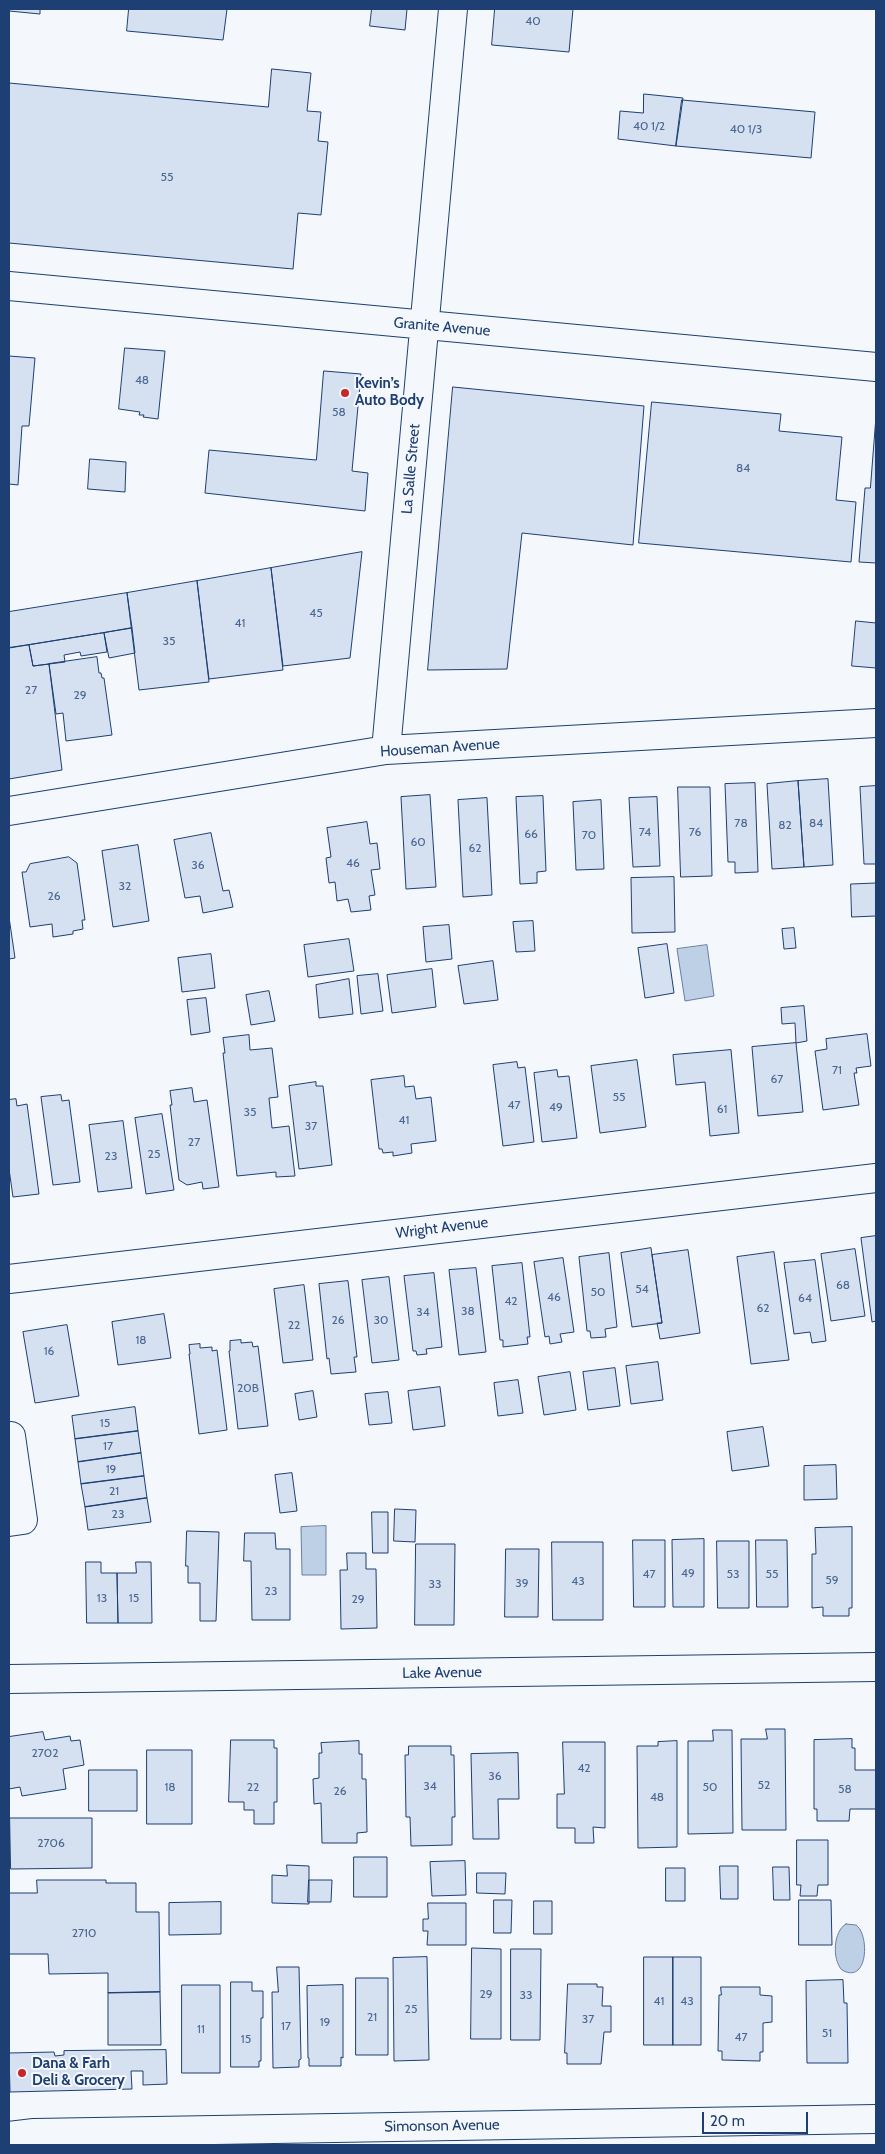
<!DOCTYPE html>
<meta charset="utf-8">
<style>
body{margin:0}
#map{position:relative;width:885px;height:2154px;overflow:hidden;background:#f4f7fb;font-family:Cabin,sans-serif}
canvas{display:block}
.frame{position:absolute;inset:0;border:10px solid #1d3f73;pointer-events:none}
.scale{position:absolute;left:702px;top:2112px;width:106px;height:22px;box-sizing:border-box;border:2px solid #1d3f73;border-top:0;padding-left:6px;font-size:15px;line-height:18px;white-space:nowrap;color:#1d3f73;-webkit-text-stroke:4px #f4f7fb;paint-order:stroke}
</style>
<div id="map">
<canvas width="885" height="2154"></canvas>
<div class="frame"></div>
<div class="scale">20 m</div>
</div>
<script>
const c = document.querySelector('canvas').getContext('2d');
c.lineJoin = 'round';
function fill(path, color) { c.fillStyle = color; c.fill(path, 'evenodd'); }
function stroke(path, color, width, dash) { c.strokeStyle = color; c.lineWidth = width; c.lineCap = dash ? 'butt' : 'round'; c.setLineDash(dash || []); c.stroke(path); }
function label(font, color, halo, rows, align = 'center') {
  c.font = font + ' Cabin,sans-serif'; c.lineWidth = 4; c.setLineDash([]); c.textBaseline = 'middle'; c.strokeStyle = halo; c.fillStyle = color; for (const [text, x, y, turn = 0] of rows) {
    c.save(); c.translate(x, y); c.rotate((+turn || 0) * Math.PI / 180); c.textAlign = isNaN(turn) ? turn : align; if (halo) c.strokeText(text, 0, 0); c.fillText(text, 0, 0); c.restore();
  }
}
const water = new Path2D(`
 M 707,945 L 714,996 L 685,1001 L 677,949 Z
 M 326,1526 L 326,1575 L 302,1575 L 301,1527 Z
 M 846,1924 L 856,1925 C 870,1935 868,1985 842,1970 C 832,1960 833,1931 846,1924 Z`);
fill(water, '#bed0e5');
stroke(water, '#687fa3', 1);
const building = new Path2D(`
 M 9,9 L 40,9 L 40,14 L 9,11 Z
 M 129,9 L 227,9 L 223,40 L 127,31 Z
 M 372,9 L 407,9 L 405,30 L 370,26 Z
 M 495,9 L 573,9 L 569,52 L 492,45 Z
 M 272,69 L 311,73 L 307,111 L 321,112 L 318,141 L 328,142 L 321,215 L 298,213 L 293,269 L 9,243 L 9,83 L 268,107 Z
 M 644,94 L 683,98 L 676,146 L 618,139 L 620,111 L 643,113 Z
 M 682,100 L 815,112 L 811,158 L 676,146 Z
 M 125,348 L 165,351 L 158,419 L 143,417 L 144,415 L 139,415 L 140,412 L 119,409 Z
 M 9,356 L 35,358 L 29,426 L 22,426 L 18,485 L 9,484 Z
 M 324,371 L 361,374 L 352,471 L 368,473 L 365,511 L 205,493 L 209,450 L 316,460 Z
 M 453,387 L 644,406 L 633,545 L 522,533 L 507,669 L 428,670 Z
 M 652,402 L 781,414 L 779,431 L 842,437 L 836,500 L 856,502 L 851,562 L 639,543 Z
 M 876,417 L 876,563 L 859,562 L 865,488 L 870,488 Z
 M 90,459 L 126,462 L 125,492 L 88,489 Z
 M 362,552 L 350,658 L 283,666 L 271,568 Z
 M 271,568 L 283,670 L 209,679 L 197,581 Z
 M 197,581 L 209,682 L 139,690 L 127,593 Z
 M 127,593 L 132,628 L 9,648 L 9,612 Z
 M 856,621 L 876,623 L 876,668 L 852,666 Z
 M 132,628 L 135,653 L 109,658 L 104,633 Z
 M 104,633 L 107,652 L 81,656 L 80,652 L 64,655 L 65,662 L 33,666 L 29,645 Z
 M 29,645 L 33,666 L 49,664 L 62,770 L 9,779 L 9,648 Z
 M 97,657 L 99,673 L 101,673 L 102,678 L 104,678 L 112,735 L 66,741 L 63,713 L 56,714 L 49,664 Z
 M 828,779 L 833,865 L 804,867 L 798,781 Z
 M 798,781 L 804,867 L 772,869 L 767,784 Z
 M 755,783 L 758,872 L 735,873 L 735,862 L 728,862 L 725,784 Z
 M 876,786 L 876,864 L 864,864 L 860,787 Z
 M 678,787 L 710,787 L 712,876 L 681,877 Z
 M 430,795 L 436,887 L 406,889 L 401,797 Z
 M 543,796 L 546,871 L 537,872 L 537,883 L 520,884 L 516,797 Z
 M 657,797 L 660,866 L 633,867 L 629,798 Z
 M 487,798 L 492,895 L 463,897 L 458,800 Z
 M 601,800 L 604,869 L 576,870 L 573,802 Z
 M 367,822 L 370,844 L 377,843 L 380,869 L 371,870 L 375,895 L 369,896 L 371,910 L 351,912 L 348,899 L 337,901 L 335,882 L 329,883 L 326,858 L 331,857 L 327,828 Z
 M 211,833 L 223,891 L 229,890 L 233,907 L 203,913 L 200,896 L 185,898 L 174,840 Z
 M 138,845 L 149,921 L 113,927 L 102,851 Z
 M 69,857 L 77,863 L 85,920 L 82,920 L 83,929 L 73,931 L 73,934 L 53,937 L 52,924 L 30,927 L 22,872 L 26,872 L 30,864 Z
 M 674,877 L 675,932 L 632,933 L 631,878 Z
 M 851,884 L 876,883 L 876,916 L 852,917 Z
 M 9,917 L 15,958 L 9,959 Z
 M 533,921 L 535,951 L 516,952 L 513,922 Z
 M 449,925 L 452,959 L 426,962 L 423,927 Z
 M 794,928 L 796,948 L 784,949 L 782,929 Z
 M 349,939 L 354,971 L 308,977 L 304,945 Z
 M 667,944 L 674,993 L 645,998 L 638,948 Z
 M 211,954 L 215,988 L 182,992 L 178,958 Z
 M 493,961 L 498,1000 L 464,1004 L 458,966 Z
 M 432,969 L 436,1007 L 392,1013 L 387,975 Z
 M 378,974 L 383,1011 L 361,1014 L 357,976 Z
 M 349,979 L 353,1014 L 319,1018 L 316,985 Z
 M 269,991 L 275,1021 L 251,1025 L 246,995 Z
 M 206,998 L 210,1032 L 191,1035 L 187,1000 Z
 M 804,1006 L 807,1041 L 796,1043 L 795,1023 L 782,1024 L 781,1008 Z
 M 867,1034 L 871,1066 L 856,1068 L 857,1073 L 854,1073 L 859,1105 L 823,1110 L 815,1051 L 827,1049 L 826,1039 Z
 M 249,1035 L 250,1050 L 272,1048 L 278,1097 L 269,1098 L 272,1128 L 289,1126 L 295,1176 L 276,1177 L 276,1172 L 237,1176 L 223,1053 L 225,1053 L 223,1038 Z
 M 796,1043 L 803,1112 L 758,1116 L 752,1047 Z
 M 731,1050 L 739,1133 L 710,1136 L 705,1082 L 676,1085 L 673,1055 Z
 M 637,1060 L 646,1127 L 600,1133 L 591,1066 Z
 M 517,1062 L 518,1068 L 525,1067 L 534,1142 L 503,1146 L 493,1065 Z
 M 557,1070 L 558,1077 L 569,1076 L 577,1138 L 542,1142 L 534,1073 Z
 M 404,1076 L 405,1087 L 414,1086 L 416,1099 L 431,1097 L 436,1141 L 411,1144 L 412,1153 L 393,1156 L 393,1152 L 383,1153 L 382,1149 L 379,1149 L 371,1080 Z
 M 316,1082 L 316,1086 L 323,1086 L 332,1165 L 299,1169 L 289,1086 Z
 M 192,1088 L 194,1102 L 207,1100 L 219,1187 L 203,1189 L 202,1182 L 187,1185 L 179,1180 L 170,1105 L 172,1105 L 170,1091 Z
 M 61,1095 L 62,1101 L 69,1100 L 80,1182 L 53,1185 L 41,1097 Z
 M 16,1099 L 17,1106 L 27,1104 L 39,1194 L 13,1197 L 9,1169 L 9,1100 Z
 M 162,1114 L 174,1190 L 146,1194 L 135,1118 Z
 M 123,1121 L 132,1188 L 98,1192 L 89,1125 Z
 M 876,1236 L 876,1321 L 872,1322 L 861,1238 Z
 M 651,1248 L 662,1323 L 632,1327 L 621,1253 Z
 M 855,1249 L 865,1316 L 831,1321 L 821,1254 Z
 M 688,1250 L 700,1333 L 660,1339 L 657,1323 L 662,1323 L 652,1255 Z
 M 774,1252 L 789,1360 L 751,1364 L 737,1257 Z
 M 609,1253 L 617,1327 L 605,1329 L 606,1337 L 591,1338 L 590,1331 L 587,1331 L 579,1257 Z
 M 563,1258 L 574,1332 L 560,1334 L 562,1342 L 550,1344 L 549,1336 L 545,1337 L 534,1262 Z
 M 815,1260 L 826,1341 L 812,1343 L 810,1332 L 794,1334 L 784,1263 Z
 M 522,1263 L 530,1337 L 527,1337 L 528,1344 L 503,1347 L 503,1340 L 500,1340 L 492,1266 Z
 M 476,1268 L 486,1352 L 459,1355 L 449,1270 Z
 M 434,1273 L 442,1347 L 426,1349 L 427,1354 L 417,1355 L 416,1351 L 413,1351 L 404,1276 Z
 M 389,1277 L 399,1360 L 372,1363 L 362,1280 Z
 M 348,1281 L 357,1357 L 354,1357 L 356,1372 L 331,1374 L 329,1358 L 327,1359 L 319,1284 Z
 M 304,1285 L 313,1360 L 283,1363 L 274,1289 Z
 M 164,1314 L 171,1358 L 118,1365 L 112,1322 Z
 M 67,1325 L 79,1396 L 35,1403 L 23,1332 Z
 M 241,1340 L 241,1343 L 252,1342 L 253,1347 L 258,1346 L 268,1426 L 238,1429 L 229,1351 L 230,1351 L 230,1341 Z
 M 200,1344 L 200,1348 L 212,1347 L 212,1351 L 217,1350 L 227,1430 L 199,1434 L 189,1354 L 190,1354 L 189,1345 Z
 M 658,1362 L 663,1400 L 631,1404 L 626,1366 Z
 M 615,1368 L 620,1406 L 588,1410 L 583,1372 Z
 M 570,1372 L 576,1410 L 544,1415 L 538,1377 Z
 M 518,1380 L 523,1413 L 498,1416 L 494,1383 Z
 M 440,1387 L 445,1426 L 413,1430 L 408,1391 Z
 M 313,1391 L 317,1417 L 299,1420 L 295,1394 Z
 M 388,1392 L 392,1423 L 369,1425 L 365,1394 Z
 M 135,1407 L 138,1431 L 75,1439 L 72,1416 Z
 M 763,1427 L 769,1466 L 732,1471 L 727,1432 Z
 M 138,1431 L 141,1453 L 78,1462 L 75,1439 Z
 M 141,1453 L 144,1476 L 81,1484 L 78,1462 Z
 M 836,1465 L 837,1499 L 804,1500 L 804,1466 Z
 M 292,1473 L 297,1511 L 280,1513 L 275,1475 Z
 M 144,1476 L 147,1498 L 85,1507 L 81,1484 Z
 M 147,1498 L 151,1522 L 88,1530 L 85,1507 Z
 M 395,1509 L 416,1510 L 415,1542 L 394,1541 Z
 M 372,1512 L 388,1512 L 388,1553 L 373,1553 Z
 M 852,1527 L 852,1608 L 849,1608 L 849,1616 L 823,1616 L 823,1607 L 812,1608 L 812,1554 L 816,1554 L 815,1528 Z
 M 187,1531 L 219,1532 L 216,1621 L 200,1621 L 200,1583 L 188,1583 L 188,1566 L 186,1566 Z
 M 245,1533 L 275,1533 L 276,1549 L 290,1549 L 290,1620 L 252,1620 L 251,1561 L 244,1561 Z
 M 704,1539 L 704,1607 L 673,1607 L 672,1540 Z
 M 633,1540 L 665,1540 L 665,1607 L 634,1607 Z
 M 756,1540 L 787,1540 L 788,1607 L 757,1607 Z
 M 717,1541 L 749,1541 L 749,1608 L 718,1608 Z
 M 552,1542 L 603,1542 L 603,1620 L 553,1620 Z
 M 416,1544 L 455,1544 L 454,1625 L 415,1625 Z
 M 506,1549 L 539,1549 L 538,1617 L 505,1617 Z
 M 347,1553 L 366,1553 L 366,1569 L 376,1569 L 377,1628 L 341,1629 L 340,1570 L 347,1570 Z
 M 86,1562 L 101,1562 L 101,1573 L 117,1573 L 118,1623 L 87,1623 Z
 M 136,1562 L 151,1562 L 152,1623 L 118,1623 L 117,1573 L 136,1573 Z
 M 766,1729 L 785,1729 L 786,1830 L 742,1830 L 741,1739 L 767,1739 Z
 M 713,1730 L 732,1730 L 733,1833 L 688,1834 L 688,1741 L 713,1741 Z
 M 43,1732 L 45,1740 L 70,1736 L 71,1741 L 80,1740 L 84,1765 L 63,1769 L 66,1789 L 22,1796 L 20,1787 L 9,1789 L 9,1737 Z
 M 852,1739 L 852,1748 L 855,1748 L 855,1770 L 876,1770 L 876,1809 L 850,1809 L 849,1821 L 817,1821 L 817,1809 L 814,1809 L 814,1740 Z
 M 231,1740 L 274,1740 L 274,1748 L 277,1748 L 277,1802 L 274,1802 L 274,1824 L 254,1824 L 254,1810 L 244,1810 L 244,1802 L 229,1802 Z
 M 359,1741 L 359,1754 L 362,1754 L 362,1779 L 366,1779 L 367,1832 L 357,1833 L 357,1843 L 322,1843 L 321,1803 L 314,1804 L 313,1779 L 319,1778 L 319,1753 L 322,1753 L 321,1743 Z
 M 677,1741 L 677,1847 L 638,1848 L 637,1746 L 658,1746 L 658,1742 Z
 M 563,1742 L 605,1742 L 605,1828 L 593,1827 L 594,1843 L 575,1843 L 575,1828 L 557,1828 L 557,1794 L 564,1794 Z
 M 409,1746 L 451,1746 L 451,1755 L 454,1755 L 455,1817 L 452,1817 L 452,1845 L 411,1846 L 410,1817 L 406,1817 L 405,1755 L 408,1755 Z
 M 147,1750 L 192,1750 L 192,1824 L 147,1824 Z
 M 518,1753 L 519,1799 L 498,1799 L 499,1839 L 473,1839 L 471,1754 Z
 M 89,1770 L 137,1770 L 137,1811 L 89,1811 Z
 M 10,1818 L 92,1818 L 92,1868 L 11,1869 Z
 M 797,1840 L 828,1840 L 828,1885 L 818,1885 L 817,1896 L 800,1896 L 801,1885 L 797,1885 Z
 M 354,1857 L 387,1857 L 387,1897 L 354,1897 Z
 M 465,1861 L 466,1895 L 432,1896 L 430,1862 Z
 M 287,1865 L 309,1866 L 309,1904 L 272,1903 L 272,1875 L 287,1876 Z
 M 720,1866 L 738,1866 L 738,1899 L 721,1899 Z
 M 773,1867 L 789,1867 L 790,1900 L 774,1900 Z
 M 666,1868 L 685,1868 L 685,1901 L 666,1901 Z
 M 477,1873 L 506,1873 L 505,1894 L 477,1893 Z
 M 37,1880 L 106,1880 L 106,1883 L 136,1883 L 136,1912 L 159,1912 L 160,1992 L 108,1993 L 108,1973 L 49,1974 L 48,1954 L 9,1954 L 9,1893 L 37,1893 Z
 M 309,1880 L 332,1880 L 331,1902 L 308,1902 Z
 M 494,1900 L 512,1900 L 511,1933 L 494,1933 Z
 M 799,1900 L 831,1900 L 832,1945 L 799,1945 Z
 M 534,1901 L 552,1901 L 552,1934 L 534,1934 Z
 M 221,1902 L 221,1934 L 169,1935 L 169,1903 Z
 M 428,1903 L 466,1903 L 466,1945 L 427,1945 L 428,1931 L 423,1931 L 423,1919 L 428,1919 Z
 M 472,1948 L 501,1949 L 501,2039 L 471,2039 Z
 M 511,1949 L 541,1949 L 540,2040 L 511,2040 Z
 M 427,1957 L 429,2060 L 394,2061 L 393,1958 Z
 M 644,1957 L 673,1957 L 673,2045 L 644,2045 Z
 M 673,1957 L 701,1957 L 701,2045 L 673,2045 Z
 M 277,1967 L 299,1967 L 301,2059 L 299,2060 L 299,2067 L 273,2068 L 272,1992 L 278,1992 Z
 M 356,1978 L 388,1978 L 388,2055 L 356,2055 Z
 M 843,1980 L 844,2003 L 847,2003 L 848,2063 L 807,2063 L 806,1981 Z
 M 231,1982 L 252,1982 L 252,1991 L 263,1991 L 263,2018 L 261,2018 L 261,2061 L 259,2061 L 259,2067 L 231,2067 Z
 M 568,1984 L 597,1984 L 597,1987 L 603,1987 L 602,2006 L 611,2006 L 611,2032 L 604,2032 L 601,2064 L 567,2064 L 567,2053 L 565,2053 Z
 M 182,1985 L 220,1985 L 220,2073 L 182,2073 Z
 M 343,1985 L 343,2058 L 341,2057 L 341,2066 L 309,2066 L 309,2058 L 308,2058 L 307,1986 Z
 M 721,1987 L 760,1987 L 760,1995 L 772,1996 L 772,2022 L 763,2023 L 763,2052 L 760,2052 L 760,2061 L 722,2060 L 722,2051 L 718,2051 L 719,1995 L 721,1995 Z
 M 160,1992 L 161,2045 L 108,2045 L 108,1993 Z
 M 166,2050 L 167,2084 L 143,2085 L 143,2071 L 131,2071 L 132,2089 L 10,2092 L 9,2053 L 54,2052 L 55,2056 L 64,2055 L 64,2051 Z`);
fill(building, '#d5e0f0');
stroke(building, '#1d3f73', 1);
const minor = new Path2D(`
 M 9,286 L 876,367
 M 386,750 L 453,9
 M 9,811 L 386,750 L 876,723
 M 9,1279 L 876,1178
 M 9,1522 L 23,1520 L 11,1436
 M 9,1679 L 876,1667
 M 9,2136 L 34,2133 L 876,2119`);
stroke(minor, '#1d3f73', 30);
stroke(minor, '#f4f7fb', 28);
for (const [x, y, r, color] of [
 [345,393,5,"#c62828"],
 [22,2073,5,"#c62828"]
]) { const dot = new Path2D(); dot.arc(x, y, r, 0, 2 * Math.PI); c.fillStyle = color; c.fill(dot); stroke(dot, '#f4f7fb', 2); }
label('12px', '#4b6792', null, [
 ["40",533,21],
 ["40 1/2",649,126],
 ["40 1/3",746,129],
 ["55",167,177],
 ["48",142,380],
 ["58",339,412],
 ["84",743,468],
 ["45",316,613],
 ["41",240,623],
 ["35",169,641],
 ["27",31,690],
 ["29",80,695],
 ["78",741,823],
 ["84",816,823],
 ["82",785,825],
 ["74",645,832],
 ["76",695,832],
 ["66",531,834],
 ["70",589,835],
 ["60",418,842],
 ["62",475,848],
 ["46",353,863],
 ["36",198,865],
 ["32",125,886],
 ["26",54,896],
 ["71",837,1070],
 ["67",777,1079],
 ["55",619,1097],
 ["47",514,1105],
 ["49",556,1107],
 ["61",722,1109],
 ["35",250,1112],
 ["41",404,1120],
 ["37",311,1126],
 ["27",194,1142],
 ["25",154,1154],
 ["23",111,1156],
 ["68",843,1285],
 ["54",642,1289],
 ["50",598,1292],
 ["46",554,1297],
 ["64",805,1298],
 ["42",511,1301],
 ["62",763,1308],
 ["38",468,1311],
 ["34",423,1312],
 ["26",338,1320],
 ["30",381,1320],
 ["22",294,1325],
 ["18",141,1340],
 ["16",49,1351],
 ["20B",248,1388],
 ["15",105,1423],
 ["17",108,1446],
 ["19",111,1469],
 ["21",114,1491],
 ["23",118,1514],
 ["49",688,1573],
 ["47",649,1574],
 ["53",733,1574],
 ["55",772,1574],
 ["59",832,1580],
 ["43",578,1581],
 ["39",522,1583],
 ["33",435,1584],
 ["23",271,1591],
 ["13",102,1598],
 ["15",134,1598],
 ["29",358,1599],
 ["2702",45,1753],
 ["42",584,1768],
 ["36",495,1776],
 ["52",764,1785],
 ["34",430,1786],
 ["18",170,1787],
 ["22",253,1787],
 ["50",710,1787],
 ["58",845,1789],
 ["26",340,1791],
 ["48",657,1797],
 ["2706",51,1843],
 ["2710",84,1933],
 ["29",486,1994],
 ["33",526,1995],
 ["41",659,2001],
 ["43",687,2001],
 ["25",411,2009],
 ["21",372,2017],
 ["37",588,2019],
 ["19",325,2022],
 ["17",286,2026],
 ["11",201,2029],
 ["51",827,2033],
 ["47",741,2037],
 ["15",246,2039]
]);
label('15px', '#1d3f73', '#f4f7fb', [
 ["Granite Avenue",442,327,5],
 ["La Salle Street",411,469,-85],
 ["Houseman Avenue",440,748,-4],
 ["Wright Avenue",442,1228,-7],
 ["Lake Avenue",442,1673,-1],
 ["Simonson Avenue",442,2126,-1]
]);
label('bold 15px', '#1d3f73', '#f4f7fb', [
 ["Kevin’s",355,384],
 ["Auto Body",355,401],
 ["Dana & Farh",32,2064],
 ["Deli & Grocery",32,2081]
], 'left');
</script>
